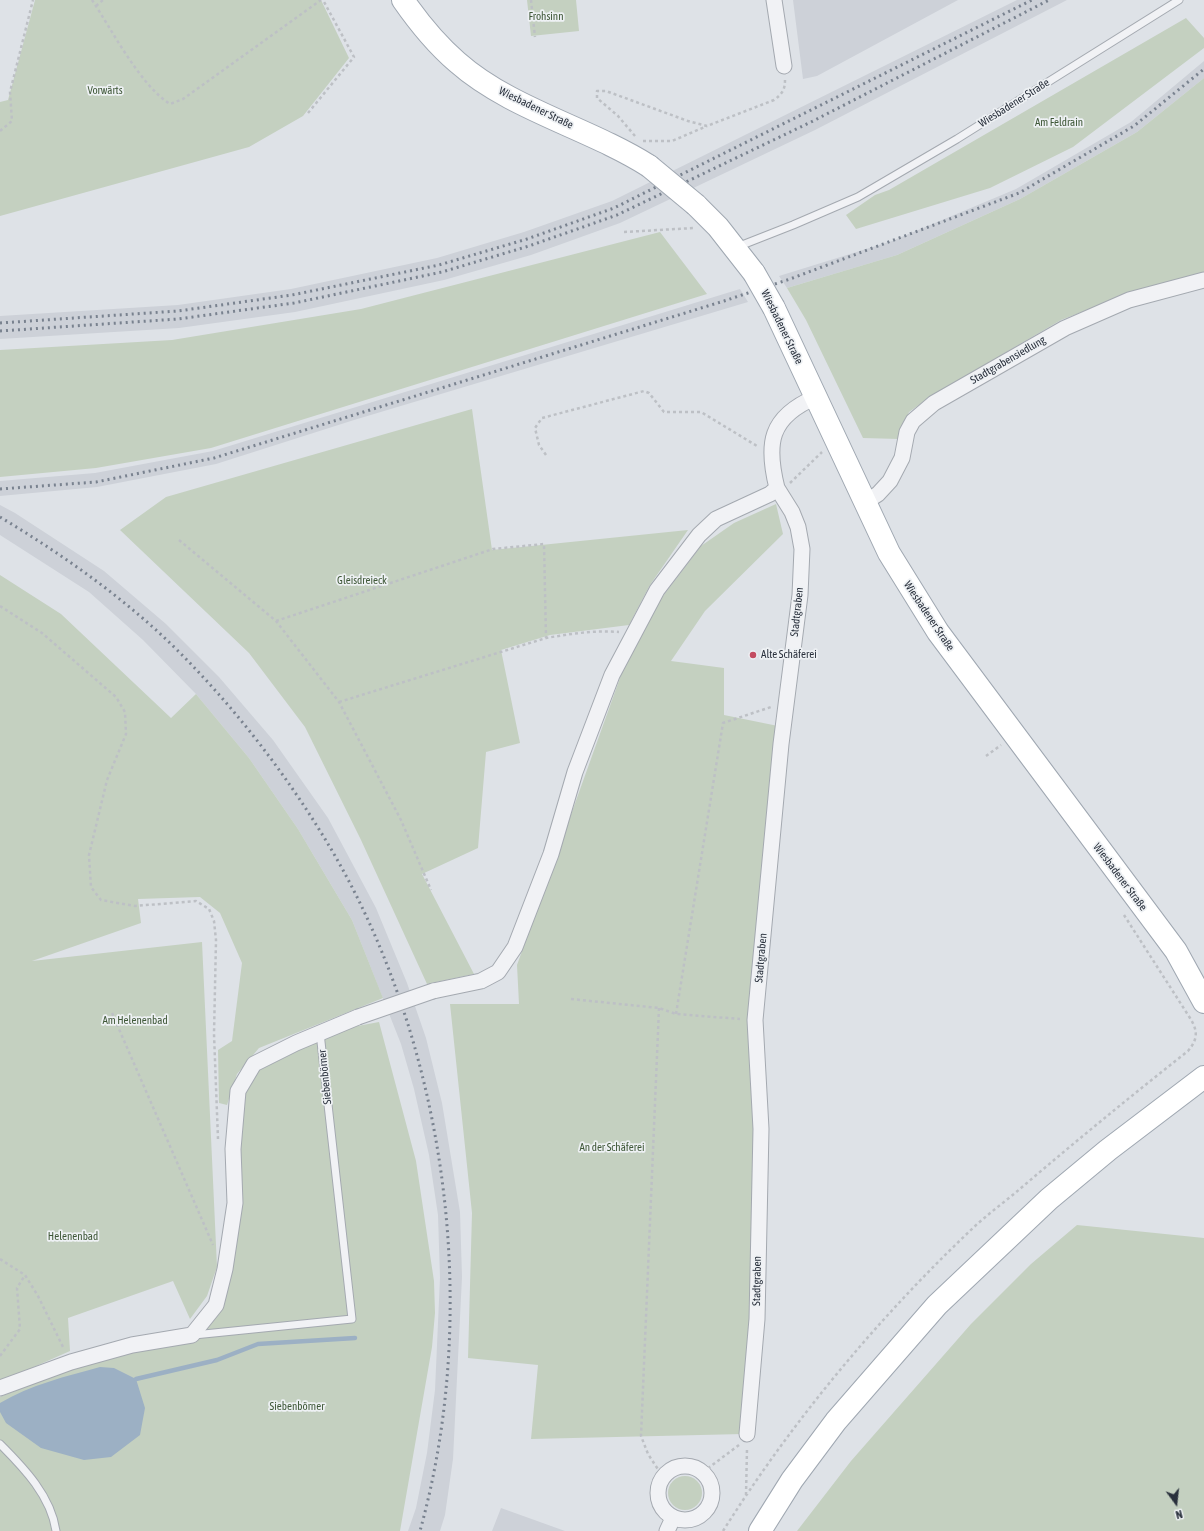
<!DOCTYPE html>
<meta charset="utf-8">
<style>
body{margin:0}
#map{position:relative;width:1204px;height:1531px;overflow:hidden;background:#dee2e7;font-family:"Asap Condensed",sans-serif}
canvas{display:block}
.north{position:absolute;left:1156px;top:1483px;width:40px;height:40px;-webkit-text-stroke:3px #eef1f4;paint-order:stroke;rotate:165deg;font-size:11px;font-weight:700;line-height:16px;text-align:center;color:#29303c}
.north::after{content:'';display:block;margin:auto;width:14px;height:18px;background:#29303c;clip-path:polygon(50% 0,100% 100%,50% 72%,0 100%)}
</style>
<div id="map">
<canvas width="1204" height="1531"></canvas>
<div class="north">N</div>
</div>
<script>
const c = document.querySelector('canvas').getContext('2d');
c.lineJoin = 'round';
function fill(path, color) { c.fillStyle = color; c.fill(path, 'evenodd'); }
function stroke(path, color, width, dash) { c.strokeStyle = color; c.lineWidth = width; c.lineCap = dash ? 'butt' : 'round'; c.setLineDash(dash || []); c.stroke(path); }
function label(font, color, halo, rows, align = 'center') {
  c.font = font + ' "Asap Condensed",sans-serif'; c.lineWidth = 3.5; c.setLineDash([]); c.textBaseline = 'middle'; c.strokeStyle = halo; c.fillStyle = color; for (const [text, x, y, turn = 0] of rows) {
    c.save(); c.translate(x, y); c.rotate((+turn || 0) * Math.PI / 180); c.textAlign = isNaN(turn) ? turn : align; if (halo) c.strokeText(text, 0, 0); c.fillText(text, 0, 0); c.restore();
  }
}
fill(new Path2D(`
 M 793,0 L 958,0 L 817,76 L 803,79 Z
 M 1017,0 L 1067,0 L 815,130 L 620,223 L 531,255 L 444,280 L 295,312 L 179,328 L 0,339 L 0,316 L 178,305 L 291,289 L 437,258 L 524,232 L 612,201 Z
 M 1204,61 L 1204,78 L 1137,132 L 1020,199 L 897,255 L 787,288 L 779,276 L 892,241 L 1016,189 L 1131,122 Z
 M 740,289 L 748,302 L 354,420 L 216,464 L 97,487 L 0,496 L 0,481 L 95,473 L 213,451 Z
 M 0,505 L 15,513 L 104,571 L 166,624 L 219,677 L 273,740 L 328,818 L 376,908 L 407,983 L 426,1038 L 442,1103 L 460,1212 L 462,1277 L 453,1459 L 445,1515 L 440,1531 L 408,1531 L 416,1508 L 427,1453 L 435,1390 L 440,1278 L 438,1215 L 429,1155 L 414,1089 L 401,1044 L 352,920 L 298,829 L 249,758 L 196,694 L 143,640 L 89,592 L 0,535 Z
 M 501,1508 L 565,1531 L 492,1531 Z`), '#cdd1d8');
fill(new Path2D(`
 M 35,0 L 321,0 L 349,58 L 303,116 L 249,147 L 0,216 L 0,102 L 8,100 Z
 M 527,0 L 576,0 L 579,31 L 531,36 Z
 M 1186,18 L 1204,38 L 1204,48 L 1073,147 L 990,188 L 856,229 L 846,215 L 875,195 L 889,190 Z
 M 1204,78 L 1204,272 L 1128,294 L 1061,320 L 930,397 L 909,412 L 899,439 L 863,438 L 806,320 L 787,288 L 897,255 L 1020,199 L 1137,132 Z
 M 660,232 L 707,294 L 211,448 L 96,468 L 0,477 L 0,350 L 172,340 L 361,309 Z
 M 472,409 L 492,550 L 688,530 L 650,585 L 629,625 L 550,635 L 501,650 L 520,743 L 486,752 L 478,848 L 422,874 L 474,974 L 427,984 L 361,840 L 305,727 L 249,653 L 120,530 L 166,497 Z
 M 776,504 L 783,534 L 705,611 L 671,661 L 724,668 L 724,715 L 778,726 L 751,1017 L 757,1131 L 751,1320 L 743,1434 L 531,1439 L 538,1365 L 468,1358 L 472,1213 L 450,1004 L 519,1004 L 517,965 L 625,664 L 657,604 L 701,546 L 734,523 Z
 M 0,575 L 61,614 L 171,718 L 196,694 L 249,758 L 298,829 L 352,920 L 383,998 L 259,1048 L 237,1074 L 227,1105 L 219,1103 L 218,1050 L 232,1041 L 242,963 L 220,913 L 200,897 L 138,899 L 141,923 L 32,961 L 202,942 L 217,1267 L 207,1296 L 190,1319 L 173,1281 L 68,1318 L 70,1351 L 0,1382 Z
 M 379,1022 L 416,1161 L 434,1281 L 435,1313 L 432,1347 L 400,1531 L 0,1531 L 0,1397 L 78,1365 L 195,1338 L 222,1303 L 238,1091 L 254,1064 L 320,1033 Z
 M 1077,1225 L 1204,1238 L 1204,1531 L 797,1531 L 851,1461 L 971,1324 L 1031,1264 Z
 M668 1493a17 17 0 1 1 34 0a17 17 0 1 1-34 0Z`), '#c4d0c0');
fill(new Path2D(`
 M 100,1367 L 114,1368 L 136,1379 L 145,1408 L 140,1435 L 111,1457 L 84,1460 L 41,1448 L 6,1423 L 0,1412 L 0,1403 C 30,1385 67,1376 100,1367 Z`), '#9cb0c4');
stroke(new Path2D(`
 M 136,1379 L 217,1360 L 258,1344 L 355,1338`), '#9cb0c4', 4.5);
const lane = new Path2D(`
 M 737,247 L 793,225 L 858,197 L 957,139 L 1179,0
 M 194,1335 L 352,1319 L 320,1033
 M 0,1444 C 24,1468 51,1496 56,1531`);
const street = new Path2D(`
 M 774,0 L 784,66
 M 864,503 L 878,494 L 890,481 L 902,458 L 907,432 L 913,421 L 934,403 L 1065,328 L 1129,300 L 1204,280
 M 433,991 L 481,981 L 498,972 L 515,947 L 551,854 L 575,772 L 612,675 L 657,590 L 699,535 L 716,519 L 770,494 L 777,488 C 766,444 769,417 816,397
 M 0,1388 L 71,1362 L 132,1345 L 192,1335 L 216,1305 L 225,1269 L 235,1203 L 233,1149 L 238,1091 L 254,1064 L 296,1043 L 358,1017
 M 747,1434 L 757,1319 L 761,1129 L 755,1020 L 781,744 L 800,595 L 802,549 L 798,527 L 792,512 L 777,488
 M658 1493a27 27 0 1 1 54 0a27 27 0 1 1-54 0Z
 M 667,1531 L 673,1518`);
const primary = new Path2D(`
 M 403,0 C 419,23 436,44 457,62 C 510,109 589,128 649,166
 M 696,205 L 718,227 L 754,273
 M 774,308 L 889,553 L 938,632 L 1176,951 L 1204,1002
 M 760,1531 L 792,1480 L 836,1421 L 937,1305 L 1049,1199 L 1108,1150 L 1204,1077`);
stroke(lane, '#a4a9b0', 9);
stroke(street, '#a4a9b0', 17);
stroke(primary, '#9fa7b1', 24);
stroke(new Path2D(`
 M 92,0 C 112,30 140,85 170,104 L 183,99 L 321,0
 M 531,0 L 535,37
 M 96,6 L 103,0
 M 308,113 L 354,57 L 323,0
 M 0,131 L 12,121 L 10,92 L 33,0
 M 635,136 L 618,116 L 597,98 L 597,91 L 606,91 L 688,121 L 707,126 L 774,100 C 782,94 785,90 785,80
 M 643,141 L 672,141 L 707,126
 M 624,232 L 694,228
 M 546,455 L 539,445 L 535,428 L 542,418 L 644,391 L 649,393 L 664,412 L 701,412 L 757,446
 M 790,483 L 822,452
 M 179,540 L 276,621 L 339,702 L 401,820 L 431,890
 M 0,606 L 42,633 L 116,697 L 125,712 L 126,734 L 107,780 L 89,855 L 91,887 L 101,900 L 135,906 L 196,901 L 209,909 L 214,921 L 216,940 L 214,1034 L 218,1139
 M 276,621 L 493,549 L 544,544 L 546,638
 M 339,702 L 546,638 C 570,634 594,630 619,632
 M 986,756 L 1001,745
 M 571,999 L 659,1008 L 676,1014 L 740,1019
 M 659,1008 L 641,1436 L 648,1454 L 663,1477
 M 112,1013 L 213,1245
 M 676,1014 L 723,723 L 771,707
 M 0,1259 L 25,1275 L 38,1296 L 64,1349
 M 0,1356 L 20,1329 L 17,1288 L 25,1275
 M 703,1472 L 739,1445
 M 746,1495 L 747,1449
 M 723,1531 C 793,1420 879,1317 974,1227 C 989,1213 1006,1201 1021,1188 C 1076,1141 1131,1096 1188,1051 C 1198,1039 1198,1031 1190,1018 L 1124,915`), '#bdc0c5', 2.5, [3, 3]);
stroke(lane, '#f1f2f5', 7);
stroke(street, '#f1f2f5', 15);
stroke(primary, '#fff', 22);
stroke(new Path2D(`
 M 0,323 L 178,311 L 292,295 L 439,265 L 527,239 L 614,208 L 1032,0
 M 0,331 L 178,319 L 294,303 L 442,272 L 529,246 L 617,215 L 811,122 L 1049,0
 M 0,489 L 96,482 L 214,458 L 724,301 L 790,279 L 1019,193 L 1134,126 L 1204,69
 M 0,517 C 68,558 133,604 188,661 C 244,719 293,784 334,854 C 448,1052 481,1311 420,1531`), '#79828f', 3, [2, 4]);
const streetBridge = new Path2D(`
 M 358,1017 L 433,991`);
const primaryBridge = new Path2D(`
 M 649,166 L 696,205
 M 754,273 L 774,308`);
stroke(streetBridge, '#a4a9b0', 17, []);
stroke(primaryBridge, '#9fa7b1', 24, []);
stroke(streetBridge, '#f1f2f5', 15);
stroke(primaryBridge, '#fff', 22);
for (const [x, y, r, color] of [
 [753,655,4,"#c34c61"]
]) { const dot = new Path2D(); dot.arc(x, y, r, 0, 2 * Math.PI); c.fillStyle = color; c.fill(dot); stroke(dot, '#eef1f4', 1.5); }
label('11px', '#3e5737', '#eef1f4', [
 ["Frohsinn",546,17],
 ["Vorwärts",105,91],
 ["Am Feldrain",1059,123],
 ["Gleisdreieck",362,581],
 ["Am Helenenbad",135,1021],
 ["An der Schäferei",612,1148],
 ["Helenenbad",73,1237],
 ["Siebenbörner",297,1407]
]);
label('11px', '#29303c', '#eef1f4', [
 ["Wiesbadener Straße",1014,103,-32],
 ["Wiesbadener Straße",536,108,26],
 ["Wiesbadener Straße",782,327,64],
 ["Stadtgrabensiedlung",1008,360,-30],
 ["Stadtgraben",797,612,-84],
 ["Wiesbadener Straße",929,616,56],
 ["Wiesbadener Straße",1120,877,53],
 ["Stadtgraben",761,958,-85],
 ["Siebenbörner",325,1077,-96],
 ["Stadtgraben",757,1281,-89]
]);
label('11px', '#29303c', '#eef1f4', [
 ["Alte Schäferei",761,655]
], 'left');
</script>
